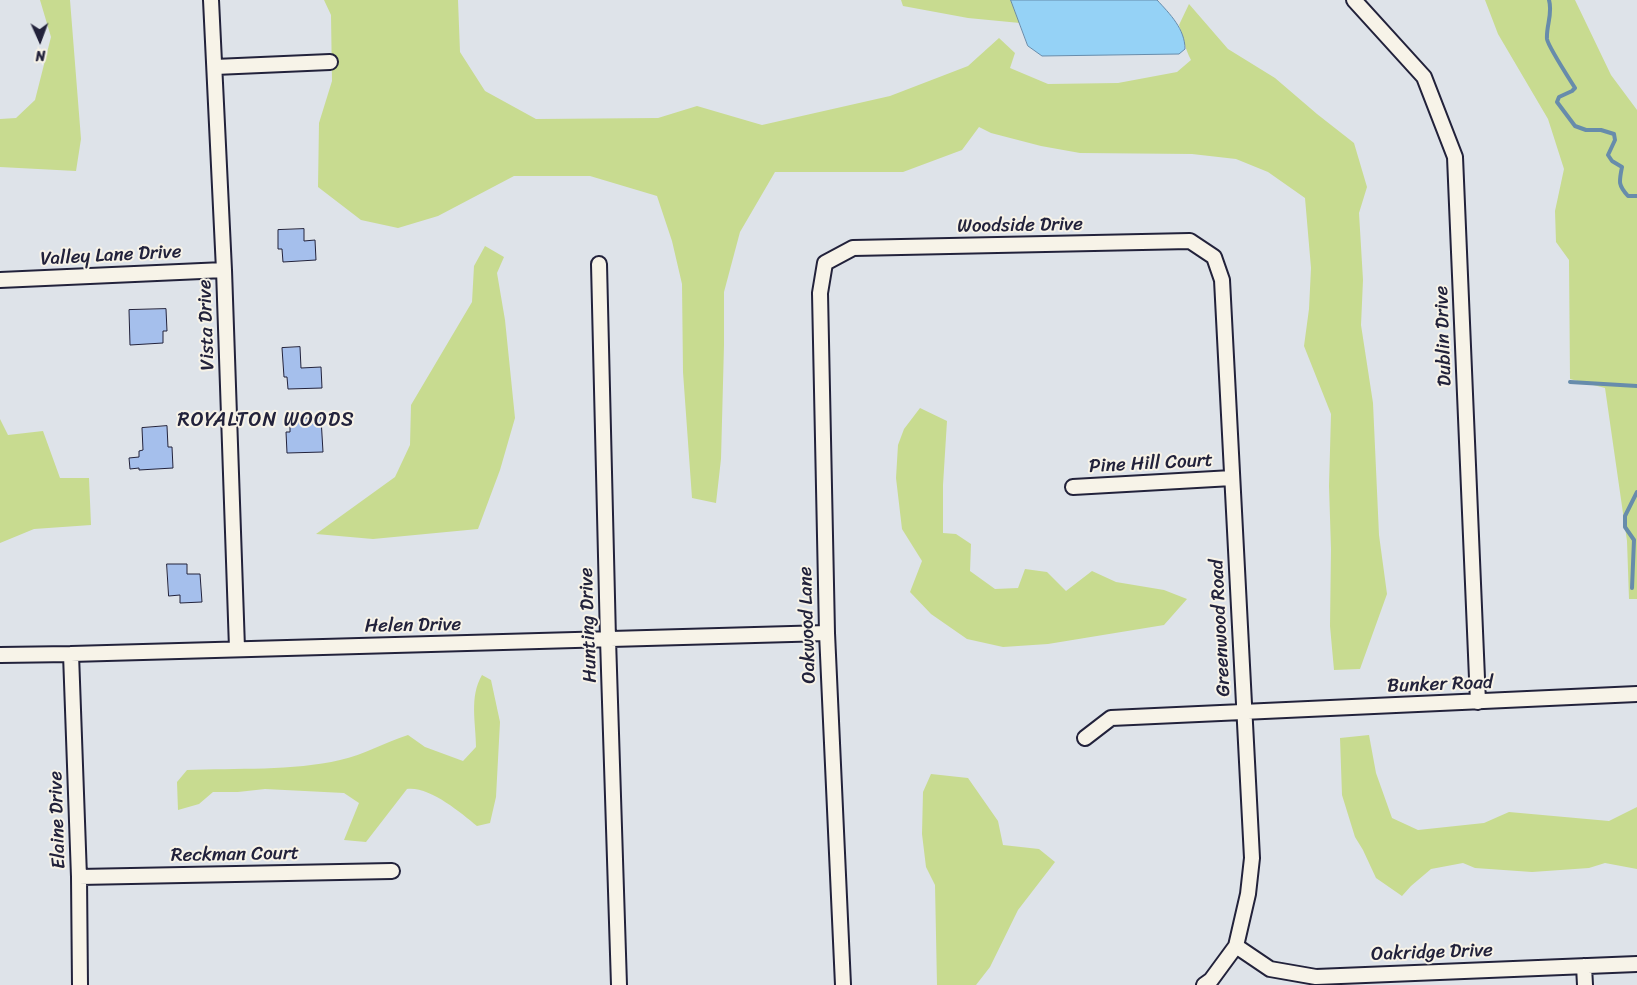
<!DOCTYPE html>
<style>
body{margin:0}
#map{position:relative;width:1637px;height:985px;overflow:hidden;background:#dee3e9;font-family:Sriracha,sans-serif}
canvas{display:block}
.north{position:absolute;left:15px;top:15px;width:50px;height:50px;-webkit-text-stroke:4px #f7f3e8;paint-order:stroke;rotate:178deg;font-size:14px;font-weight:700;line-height:20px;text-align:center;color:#22223b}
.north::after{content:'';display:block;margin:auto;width:18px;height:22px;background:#22223b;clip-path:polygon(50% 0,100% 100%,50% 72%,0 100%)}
</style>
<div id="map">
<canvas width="1637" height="985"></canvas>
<div class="north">N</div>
</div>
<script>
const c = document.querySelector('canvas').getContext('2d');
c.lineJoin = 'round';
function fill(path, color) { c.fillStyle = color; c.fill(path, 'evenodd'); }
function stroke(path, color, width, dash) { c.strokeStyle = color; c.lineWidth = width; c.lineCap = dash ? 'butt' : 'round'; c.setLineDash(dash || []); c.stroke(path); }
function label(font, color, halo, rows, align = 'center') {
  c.font = font + ' Sriracha,sans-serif'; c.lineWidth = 4; c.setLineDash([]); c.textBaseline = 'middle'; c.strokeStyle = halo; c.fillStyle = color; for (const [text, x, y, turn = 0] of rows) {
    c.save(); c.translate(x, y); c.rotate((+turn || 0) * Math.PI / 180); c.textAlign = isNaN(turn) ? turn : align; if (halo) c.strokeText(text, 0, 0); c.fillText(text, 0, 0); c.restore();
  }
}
fill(new Path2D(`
 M 40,0 L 70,0 L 81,139 L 76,171 L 0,167 L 0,119 L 16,118 L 35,100 L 51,37 Z
 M 324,0 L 458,0 L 460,52 L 485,91 L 536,119 L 658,118 L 697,106 L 762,125 L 890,96 L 968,66 L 999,38 L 1015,53 L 1010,68 L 1048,84 L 1118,83 L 1177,72 L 1191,60 C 1185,49 1183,37 1179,25 L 1189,4 L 1228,49 L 1275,78 L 1317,114 L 1354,143 L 1367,187 L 1359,213 L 1363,280 L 1361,325 L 1373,403 L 1379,535 L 1387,594 L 1360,669 L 1334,670 L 1330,626 L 1331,549 L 1329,486 L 1331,414 L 1304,346 L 1309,309 L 1311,268 L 1305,198 L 1268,172 L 1236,159 L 1192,154 L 1080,153 L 1041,146 L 991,133 L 979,127 L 962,150 L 903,172 L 775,172 L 740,232 L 724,292 L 724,345 L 721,459 L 716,503 L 692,498 L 683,372 L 682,284 L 672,241 L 657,196 L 590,176 L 514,176 L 438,216 L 398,228 L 361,220 L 318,187 L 319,123 L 332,81 L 331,15 Z
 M 901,0 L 1011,0 L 1020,23 L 968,18 L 903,6 Z
 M 1485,0 L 1575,0 L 1611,75 L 1637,110 L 1637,599 L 1629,599 L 1627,541 L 1605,388 L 1570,379 L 1569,260 L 1556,242 L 1555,211 L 1564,169 L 1548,119 L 1498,34 Z
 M 485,246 L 504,257 L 497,273 L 505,320 L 515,418 L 500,470 L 478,529 L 373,539 L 316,534 L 395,477 L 410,445 L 411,405 L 472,302 L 474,266 Z
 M 920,408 L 947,421 L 943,485 L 943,533 L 956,534 L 971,544 L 970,571 L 995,589 L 1018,588 L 1025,569 L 1047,572 L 1066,591 L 1092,571 L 1116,582 L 1164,590 L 1187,599 L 1164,625 L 1048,644 L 1003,647 L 967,639 L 931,614 L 910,592 L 922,561 L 902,529 L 896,478 L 898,445 L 904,429 Z
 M 0,419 L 8,435 L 43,431 L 60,478 L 89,478 L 91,525 L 34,529 L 0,543 Z
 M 482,675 L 491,680 L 500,722 L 496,797 L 490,823 L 477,826 C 460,812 429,786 407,789 L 366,842 L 344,840 L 359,803 L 344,793 L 265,789 L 238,792 L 213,792 L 199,804 L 178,810 L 177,782 L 187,770 C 235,768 294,771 340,760 C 364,755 385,742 408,735 L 425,747 L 463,761 L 476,747 C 476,723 469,697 482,675 Z
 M 1369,735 L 1376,773 L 1392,818 L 1418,830 L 1484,823 L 1509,812 L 1609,821 L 1637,807 L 1637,869 L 1605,863 L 1589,868 L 1532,872 L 1475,868 L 1463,863 L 1431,869 L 1411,886 L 1402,896 L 1376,878 L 1363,850 L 1355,837 L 1342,795 L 1340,738 Z
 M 931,774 L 968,778 L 998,821 L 1003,845 L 1039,849 L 1055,862 L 1018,910 L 990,967 L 976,985 L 937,985 L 935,885 L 926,867 L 922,834 L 923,792 Z`), '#c8db90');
const water = new Path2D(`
 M 1011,0 L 1157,0 C 1170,14 1185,29 1185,49 L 1179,54 L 1042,56 L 1028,46 Z`);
fill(water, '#95d2f6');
stroke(water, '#678cab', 1);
stroke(new Path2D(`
 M 1549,0 C 1553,14 1546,26 1547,39 C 1548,46 1570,80 1575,88 L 1572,91 L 1559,97 L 1557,102 L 1575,126 L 1586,130 L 1601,130 L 1614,134 L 1615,140 L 1608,155 L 1612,161 L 1622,167 C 1619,182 1618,185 1628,196 L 1637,196
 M 1570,382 L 1637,386
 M 1632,588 L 1634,540 L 1625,527 L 1625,516 L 1637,492`), '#678cab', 4);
const building = new Path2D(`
 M 304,229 L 304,241 L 315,240 L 316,260 L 283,262 L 282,249 L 278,249 L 278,230 Z
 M 166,309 L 167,331 L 163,331 L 163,343 L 130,345 L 129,310 Z
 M 300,347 L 301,368 L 321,367 L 322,388 L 288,389 L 287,377 L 284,377 L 282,348 Z
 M 321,418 L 323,452 L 287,453 L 286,432 L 290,432 L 290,419 Z
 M 167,426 L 168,447 L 172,447 L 173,468 L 139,470 L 139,468 L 130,469 L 129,458 L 139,457 L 139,451 L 143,450 L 142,428 Z
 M 167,564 L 187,564 L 187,574 L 200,574 L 202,602 L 180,603 L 180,595 L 169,596 Z`);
fill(building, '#a5bfec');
stroke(building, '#22223b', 1);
const minor = new Path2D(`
 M 211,0 L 224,270 L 237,648
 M 1354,0 L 1424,77 L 1455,157 L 1478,702
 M 215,67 L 330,62
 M 599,264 L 608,639 L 619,985
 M 0,280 L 224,270
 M 1073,487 L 1232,478
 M 71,654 L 79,877 L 80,985
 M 0,655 L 71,654 L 827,633
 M 1085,738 L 1111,718 L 1637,694
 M 79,877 L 392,871
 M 1236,946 L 1270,969 L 1316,977 L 1637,964
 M 1584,966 L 1585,985
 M 843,985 L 827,633 L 820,293 L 825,263 L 853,248 L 1190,241 L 1214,257 L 1222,280 L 1252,858 L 1248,894 L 1236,946 L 1211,980 L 1204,985`);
stroke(minor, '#22223b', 18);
stroke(minor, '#f7f3e8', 14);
label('19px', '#22223b', '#f7f3e8', [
 ["Woodside Drive",1020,226,-1],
 ["Valley Lane Drive",111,256,-3],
 ["Vista Drive",207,325,-92],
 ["Dublin Drive",1444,336,-92],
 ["Pine Hill Court",1151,464,-3],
 ["Hunting Drive",589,625,-92],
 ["Oakwood Lane",808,625,-92],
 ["Helen Drive",413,626,-1],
 ["Greenwood Road",1221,628,-93],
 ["Bunker Road",1440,685,-2],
 ["Elaine Drive",58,820,-92],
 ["Reckman Court",235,855,-1],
 ["Oakridge Drive",1432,953,-2]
]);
c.letterSpacing = '1px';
label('20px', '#22223b', '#f7f3e8', [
 ["ROYALTON WOODS",266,421]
]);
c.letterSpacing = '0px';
</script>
